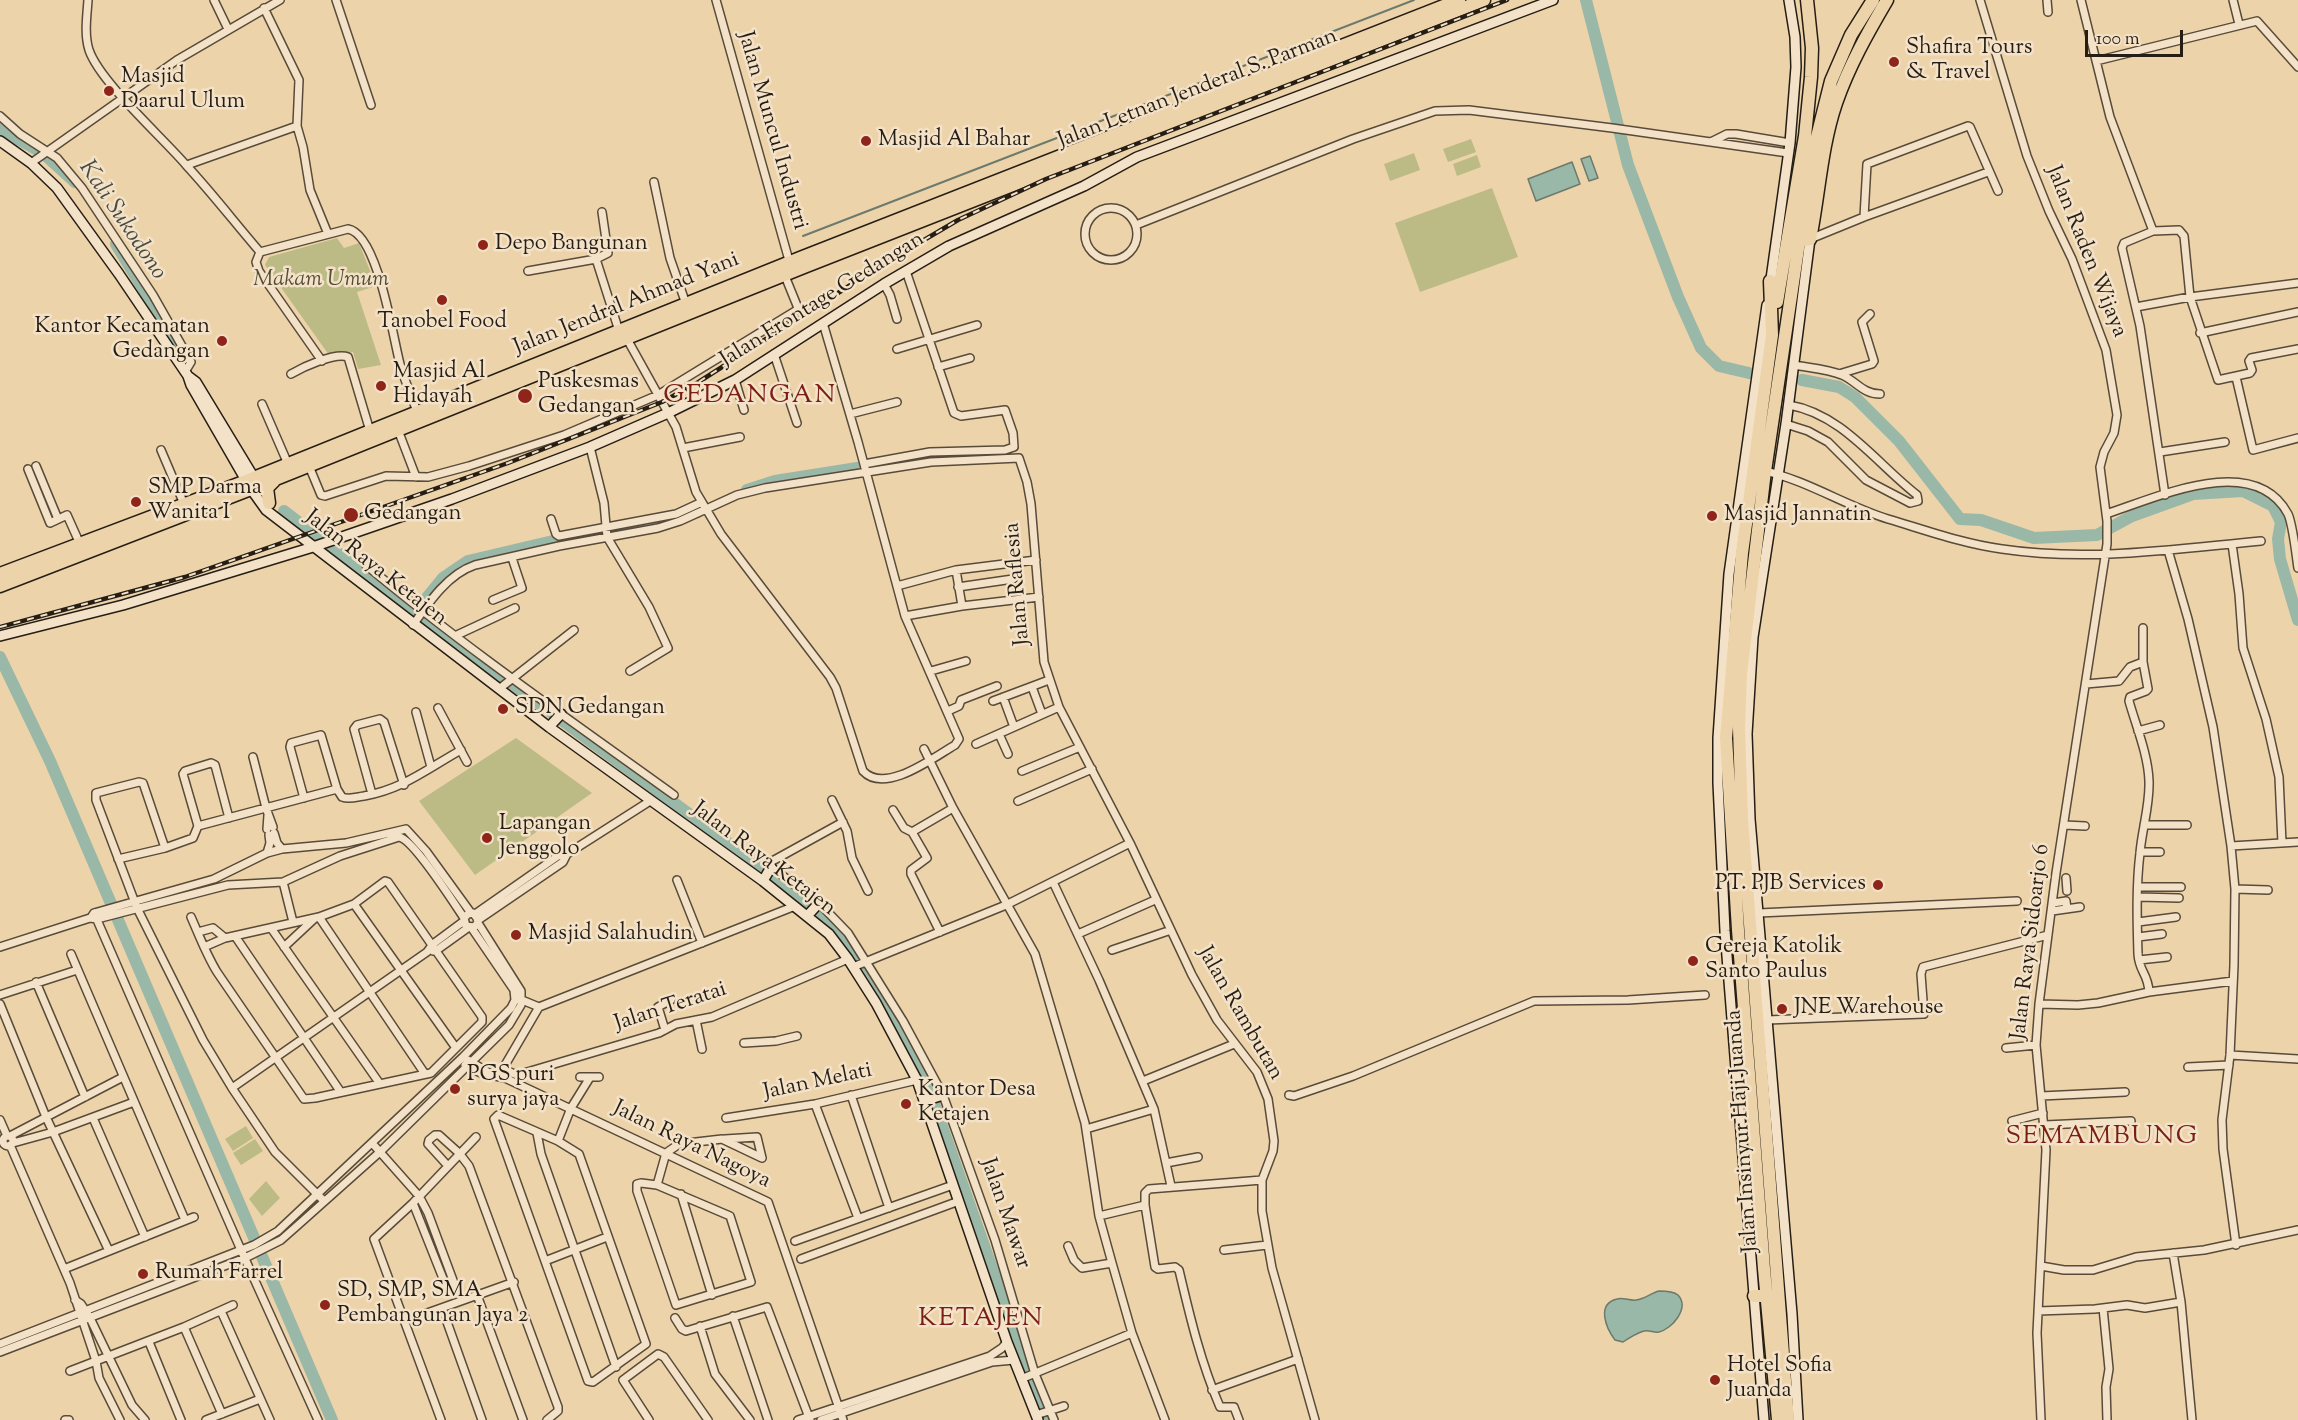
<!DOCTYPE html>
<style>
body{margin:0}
#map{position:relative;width:2298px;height:1420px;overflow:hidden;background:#edd3aa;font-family:"Sorts Mill Goudy",serif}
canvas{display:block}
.scale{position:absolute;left:2085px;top:30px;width:98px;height:27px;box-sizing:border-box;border:3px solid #261e14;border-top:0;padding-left:8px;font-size:18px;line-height:21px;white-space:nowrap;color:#261e14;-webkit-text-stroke:4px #f3e2c8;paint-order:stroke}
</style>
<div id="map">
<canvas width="2298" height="1420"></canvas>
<div class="scale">100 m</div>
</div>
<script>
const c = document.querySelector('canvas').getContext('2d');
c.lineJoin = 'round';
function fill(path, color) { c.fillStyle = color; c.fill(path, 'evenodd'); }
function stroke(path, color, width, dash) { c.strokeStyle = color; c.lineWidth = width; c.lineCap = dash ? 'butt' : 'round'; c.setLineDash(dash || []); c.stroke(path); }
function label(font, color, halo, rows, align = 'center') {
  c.font = font + ' "Sorts Mill Goudy",serif'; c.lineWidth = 5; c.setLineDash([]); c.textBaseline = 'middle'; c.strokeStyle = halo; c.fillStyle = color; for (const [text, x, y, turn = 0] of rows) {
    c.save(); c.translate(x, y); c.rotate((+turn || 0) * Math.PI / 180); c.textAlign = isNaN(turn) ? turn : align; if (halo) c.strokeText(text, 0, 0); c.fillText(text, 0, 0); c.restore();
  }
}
fill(new Path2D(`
 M 1471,139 L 1476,152 L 1448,162 L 1443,149 Z
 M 1414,153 L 1420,170 L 1390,181 L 1384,164 Z
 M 1477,155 L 1481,167 L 1457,176 L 1453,164 Z
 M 1492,188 L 1518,257 L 1420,292 L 1395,223 Z
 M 337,238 L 344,248 L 359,243 L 376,286 L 357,292 L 381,365 L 358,369 L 353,352 L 329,355 L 265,265 L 269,257 Z
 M 516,738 L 592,793 L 475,875 L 419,801 Z
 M 246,1126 L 253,1138 L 233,1151 L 225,1139 Z
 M 255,1139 L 263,1151 L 241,1165 L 233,1153 Z
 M 266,1181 L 280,1198 L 262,1216 L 249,1199 Z`), '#bcbb86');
const water = new Path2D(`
 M 1590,156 L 1598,178 L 1589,181 L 1581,159 Z
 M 1572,162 L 1580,184 L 1536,201 L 1528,179 Z
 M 1659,1291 C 1665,1291 1673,1291 1678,1295 C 1690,1308 1672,1329 1659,1332 C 1654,1333 1650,1330 1644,1331 C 1637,1333 1629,1338 1623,1342 L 1615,1340 C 1606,1328 1596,1304 1617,1299 C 1623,1297 1630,1301 1636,1300 C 1645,1299 1651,1293 1659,1291 Z`);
fill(water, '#99b8a8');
stroke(water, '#6b7a6d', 1.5);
stroke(new Path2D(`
 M 803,236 L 1414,0`), '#6b7a6d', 2);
stroke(new Path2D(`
 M 1586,0 L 1628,165 L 1678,297 L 1701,348 L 1719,366 L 1749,373
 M 0,126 L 4,131 L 43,153 L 75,182
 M 116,244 L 182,352
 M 1802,380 L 1839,387 L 1855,397 L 1899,441 L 1960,519 L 1981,520 L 2034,538 L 2097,535 L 2132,516 L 2193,494 L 2243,491 L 2273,506 L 2281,522 L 2278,539 L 2280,559 L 2298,620
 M 747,490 L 775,481 L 946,454
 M 284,511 L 415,612 L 776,878 L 838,934 L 900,1031 L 925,1078 L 1021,1351 L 1050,1420
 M 420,606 L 443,578 L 468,561 L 553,541 L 666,521 L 698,512
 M 0,657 L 50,761 L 332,1420`), '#99b8a8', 12);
const street = new Path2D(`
 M 88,0 C 87,16 84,34 89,50 C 100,82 162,137 186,165 C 212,193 235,223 260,252
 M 214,0 L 228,29
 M 336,0 L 371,105
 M 716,0 L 790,264
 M 1980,0 L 2027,156 L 2049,211 L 2072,259 L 2106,350 L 2117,415 L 2114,433 L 2104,452 L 2100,467 L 2107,521 L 2107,544 L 2056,873 L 2039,1004 L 2036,1045 L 2046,1150 L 2037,1333 L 2041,1420
 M 2047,0 L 2048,12
 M 2081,0 L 2110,117 L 2153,231
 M 2233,0 L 2239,24
 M 264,8 L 299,80 L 297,126 L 303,147 L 310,190 L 328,234
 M 2096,61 L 2257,21 L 2298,67
 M 0,116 L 20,134 L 57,158 L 82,188 L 153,295 L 191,362 L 185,372
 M 1711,142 L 1727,134 L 1736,134 L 1790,143
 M 31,163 L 177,60 L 280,0
 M 187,165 L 297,126
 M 654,182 L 670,258 L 686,304
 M1085 234a26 26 0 1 1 52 0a26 26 0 1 1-52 0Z
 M 1864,217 L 1867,164 L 1968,126 L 1970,127 L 1998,191
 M 1136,225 L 1353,139 L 1435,111 L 1469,110 L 1612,128 L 1788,153
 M 1810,239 L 1864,217 L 1988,172
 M 260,252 L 348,229 C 378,234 393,338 400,364 C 404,380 412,396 417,412
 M 260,252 L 256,262 L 259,271 L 322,361
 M 596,259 L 608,253 L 602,212
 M 528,271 L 596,259 L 619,331
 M 884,284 L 890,295 L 897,319
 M 2136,307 L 2190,297 L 2298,283
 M 2200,333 L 2298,312
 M 627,339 L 676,427 L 696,492 L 721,534 L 830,677 L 836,688 L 863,771 C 885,795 934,757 955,745 L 959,739 L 905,616 L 858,442 L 823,323
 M 897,349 L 977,325
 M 774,354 L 797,423
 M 1794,365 C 1810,368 1827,369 1842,375 C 1856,381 1863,394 1880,394
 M 938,367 L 970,358
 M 291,374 C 303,367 335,352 348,357 L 370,431
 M 1839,374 L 1872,364 L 1874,361 L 1862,322 L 1870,314
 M 2236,377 L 2253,450 L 2298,438
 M 735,380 L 744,410
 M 262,404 L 288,464
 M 850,414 L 897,402
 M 1786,424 L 1808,431 L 1828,442 L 1866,480 L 1910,503 L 1918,501 L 1917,495 C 1876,463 1842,414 1789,405
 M 398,430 L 416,477
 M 590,447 L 604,503 L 607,537 L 649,607 L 668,648 L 630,671
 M 683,448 L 740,437
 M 161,450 L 184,504
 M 2160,452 L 2225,442
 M 864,464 L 930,452 L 1005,450 L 1014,447 L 1013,433 L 1005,410 L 961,416 L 954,413 L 906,271
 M 36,466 L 58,519
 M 309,466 L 321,495 L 325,496 L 386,476 L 428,477 L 469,466 L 564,435 L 658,395 L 797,310 L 798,308 L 785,276
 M 28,469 L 50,523 L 67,515 L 80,544
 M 1765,471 C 1808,481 1846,506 1888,519 C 1925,530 1964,544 2002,549 C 2089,562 2174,549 2261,541
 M 2165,495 L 2140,326 L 2122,248 L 2124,243 L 2153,231 L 2179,230 L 2184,236 L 2190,297 L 2218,380 L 2250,373 L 2252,370 L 2249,361 L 2251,358 L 2298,349
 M 2106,514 C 2156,498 2254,451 2288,514 C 2293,525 2296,555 2298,568
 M 551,519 L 556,534 L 559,536 L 676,514 L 702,502
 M 2232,544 L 2239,594 L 2243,648 L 2266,719 L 2279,777 L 2282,843
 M 2168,550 L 2188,619 L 2213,727 L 2231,846 L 2235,889 L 2234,965 L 2230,1055 L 2222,1120 L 2223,1149 L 2236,1245
 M 366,565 C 464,647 570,720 674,795
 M 897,586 L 956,570
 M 958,587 L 1013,579
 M 493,600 L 522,588 L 512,558
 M 962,606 L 956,570 L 1036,560
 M 905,616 L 962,606 L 1039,597
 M 413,625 C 429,602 448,574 475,565 L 559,546 L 658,528 L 680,521 L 737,495 L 765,488 L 931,462 L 1019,458 L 1027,482 L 1031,504 L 1044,662 L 1059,707 L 1130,843 L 1192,975 L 1217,1020 L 1257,1072 L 1268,1099 L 1274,1141 L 1273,1151 L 1262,1180 L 1262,1211 L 1272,1268 L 1315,1420
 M 2143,628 L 2143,662 L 2148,689 L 2146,691 L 2130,697 L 2129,701 C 2136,726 2148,754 2149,781 C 2150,805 2142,829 2140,853 C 2136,886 2137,921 2138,954 C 2139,972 2148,973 2149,992
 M 457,635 L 515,608
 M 931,671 L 966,661
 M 2086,684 L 2119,681 L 2130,667 L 2143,662
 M 1032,687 L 1042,714
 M 499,689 L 574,630
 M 1003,697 L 1014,727
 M 993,701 L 1049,680
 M 438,708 L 467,762
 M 948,711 L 959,706 L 961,700 L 997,686
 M 416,712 L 431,767
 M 2138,731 L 2160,725
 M 999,734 L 1008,754
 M 976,744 L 1059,707
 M 924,749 L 953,808 L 1035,954 L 1085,1123 L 1099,1216 L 1112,1263 L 1132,1333 L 1165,1420
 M 253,757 L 266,808 L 273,827
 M 1022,771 L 1080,747
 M 372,794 L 354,729 L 357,725 L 380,719 L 384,722 L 404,785
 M 304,798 L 290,747 L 291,743 L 321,735 L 337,789 L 342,797 C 349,800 357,797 364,796 C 403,789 427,769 461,750
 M 832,800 L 847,831 L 852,858 L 868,891
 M 1018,801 L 1092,769
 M 893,810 L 904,828 L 912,832 L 927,858 L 911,870 L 911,874 L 940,932
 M 843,822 L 767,864 L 819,903 L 848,933 L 903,1021 L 943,1095 L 995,1240 L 1035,1374 L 1054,1420
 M 2064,825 L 2085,826
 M 2144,825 L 2187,825
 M 198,826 L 337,789
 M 267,829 L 268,815
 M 912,832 L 953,808
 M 274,833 L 277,843 L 282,849
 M 2231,846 L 2298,842
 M 165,848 L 143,783 L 139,782 L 96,793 L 96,800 L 137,908 L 203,1040 L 232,1088 L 275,1152 L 324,1201
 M 2140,852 L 2160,852
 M 267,853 L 270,843 L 269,835
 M 118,859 L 165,848 L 193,838 L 198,826 L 183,774 L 185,771 L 211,763 L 215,765 L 229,818
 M 2066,878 L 2067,891
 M 677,880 L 702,943
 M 283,882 L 293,922
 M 1053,882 L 1099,980 L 1154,1109 L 1171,1186
 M 2138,887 L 2181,887
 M 2235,889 L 2268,890
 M 2138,897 L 2179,898
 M 2053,903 L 2066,901 L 2067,909
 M 354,904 L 456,1048
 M 2052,911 L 2080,907
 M 94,913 L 241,1250 L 318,1420
 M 1759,913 L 2017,901
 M 475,914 L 558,856 L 567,854 L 650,801
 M 92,916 L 94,913 L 214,879 L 267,853 L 282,849 L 346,843 L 406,829 L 426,851 L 471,913
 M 191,917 C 199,935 206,954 217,972 L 304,1099 L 315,1098 L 431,1073 L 482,1022 L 482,1017 L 388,882 L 385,881 L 354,904 L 319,917 L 225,938 L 204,947
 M 319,917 L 425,1074
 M 478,920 L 563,862 L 567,854
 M 2138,922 L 2176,917
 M 271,928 L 380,1084
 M 198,932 L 213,928 L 225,938
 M 1078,934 L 1155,900
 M 235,936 L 340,1091
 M 2138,937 L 2162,934
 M 0,947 L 90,918 L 97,919 L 228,885 L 283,882 L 340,856 L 399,837 C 413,839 454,903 464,918 L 466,926 L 474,927 L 478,923 L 477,918 L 473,913 L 468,914 L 464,918
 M 284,947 L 314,919
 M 1112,950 L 1171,930
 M 433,951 L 437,950 L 469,927
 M 71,954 L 185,1220
 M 2139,960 L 2167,957
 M 853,967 L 1006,905 L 1130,843
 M 36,982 L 85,1097
 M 0,995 L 77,970
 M 522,1000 L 539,1007
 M 0,1004 L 46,1117 L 109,1251
 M 2039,1004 L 2078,1005 L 2098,1003 L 2149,992 L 2233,981
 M 539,1007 L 795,906
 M 696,1020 L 702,1049
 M 1767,1020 L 1924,1014 L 1921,974 L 1923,967 L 2048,935
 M 665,1030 L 658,1007 L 671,1000
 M 744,1043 L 776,1041 L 797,1036
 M 2006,1048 L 2036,1045
 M 2230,1055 L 2298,1059
 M 463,1057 L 491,1074
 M 465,1065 L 481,1073 L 505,1078 L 768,1202 L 843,1420
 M 2188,1067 L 2229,1065
 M 503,1069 L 517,1075 L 659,1033 L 676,1024 L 712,1017 L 848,959
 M 501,1072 L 539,1007
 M 580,1077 L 599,1077
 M 1143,1081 L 1234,1044
 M 232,1088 L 427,952 L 433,944 L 464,921
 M 851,1095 L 889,1208
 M 1289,1095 L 1294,1096 L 1353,1076 L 1534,1001 L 1628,1000 L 1705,995
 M 2041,1096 L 2125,1092
 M 815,1104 L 858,1218
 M 498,1115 L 558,1141 L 579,1154 L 646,1344 L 593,1382 L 588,1381 L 494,1119 Z
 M 93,1118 L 145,1237
 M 726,1118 L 815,1104 L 917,1080
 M 0,1120 L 7,1136
 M 2012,1121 L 2043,1113
 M 2045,1125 L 2131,1121
 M 1086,1129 L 1154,1109
 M 537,1133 L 541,1154 L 616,1367
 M3 1141a5 5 0 1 1 10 0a5 5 0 1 1-10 0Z
 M 10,1136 L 123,1077
 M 725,1139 L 757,1137 L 762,1158
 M 558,1141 L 571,1108 L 589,1079
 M 13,1143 L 53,1132 L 134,1102
 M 372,1143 L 419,1196 L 428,1213 L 454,1283 L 451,1287 L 446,1286 L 413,1203
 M 10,1145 L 70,1283 L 96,1361 L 99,1378 L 120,1420
 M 1166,1163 L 1198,1157
 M 448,1166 L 428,1144 L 429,1140 L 435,1135 L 439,1135 L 459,1153 L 469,1166 L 558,1407 L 558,1411 L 547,1420
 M 641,1183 L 657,1185 L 730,1216 L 751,1282 L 676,1305 L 637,1191 L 637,1184 Z
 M 657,1185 L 666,1153 L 679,1144 L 722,1139 L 762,1158
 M 681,1194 L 712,1295
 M 1099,1216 L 1145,1205
 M 795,1241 L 953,1185
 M 1068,1246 L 1074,1260 L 1082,1268 L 1112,1263
 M 1224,1250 L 1267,1245
 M 2173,1253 L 2181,1302 L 2192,1420
 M 801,1259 L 959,1201
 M 545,1261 L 607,1237
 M 2041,1266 L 2064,1270 L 2093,1270 L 2136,1257 L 2204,1250 L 2298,1230
 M 64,1269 L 194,1217
 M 477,1295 L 523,1420
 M 75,1300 L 81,1304 L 90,1318 L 132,1405 L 145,1420
 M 442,1308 L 482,1420
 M 2103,1308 L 2109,1369 L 2106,1387 L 2107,1420
 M 221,1311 L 270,1420
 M 2038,1311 L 2095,1309 L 2127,1305 L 2145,1308 L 2181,1302
 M 733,1316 L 768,1420
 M 675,1318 L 682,1329 L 686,1331 L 767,1307 L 810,1420
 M 405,1321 L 514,1282
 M 700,1326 L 715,1374 L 750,1420
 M 184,1327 L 222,1414
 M 149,1342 L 181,1420
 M 0,1344 L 254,1245 L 278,1231 L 463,1057 L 511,1008 L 515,1000 L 514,990 L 471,927
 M 0,1352 L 245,1258 L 281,1240 L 298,1225 L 381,1151 L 509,1025 L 521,1005 L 521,991 L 478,923
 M 70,1371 L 184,1327 L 233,1305
 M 1021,1379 L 1132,1333
 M 1212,1390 L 1298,1359
 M 1036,1415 L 1064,1406
 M 65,1420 L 69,1420
 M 206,1420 L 260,1399
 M 441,1420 L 374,1239 L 413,1203 L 476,1137
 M 649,1420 L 623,1380 L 658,1354 L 664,1357 L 708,1420
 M 798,1420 L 990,1356 L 1002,1348 L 1007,1342
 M 821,1420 L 992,1362 L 1014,1360
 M 1239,1420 L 1234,1407 L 1220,1407 C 1201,1363 1190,1317 1179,1270 L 1175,1267 L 1158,1269 L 1155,1267 L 1145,1205 L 1145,1193 L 1149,1189 L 1262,1180`);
const secondary = new Path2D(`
 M 0,141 L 31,163 L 57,188 L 119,274 L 188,376 L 191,385 L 251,489 L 266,510 L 549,727 L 763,881 L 829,934 L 848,959 L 876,1003 L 917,1080 L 1007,1342 L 1038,1420
 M 1770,286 L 1790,143 L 1796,67 L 1795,37 L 1789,0
 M 188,376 L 196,382 L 256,481
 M 0,636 L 123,605 L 313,547 L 452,499 L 590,447 L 668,413 L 735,380 L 884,284 L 949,246 L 1084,186 L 1137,157 L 1553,0
 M 549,727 L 561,714
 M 763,881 L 771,867
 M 808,915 L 819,903
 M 924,1101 L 943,1095
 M 1764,1420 L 1725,931 L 1718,783 L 1718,738 L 1729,574 L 1767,305
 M 1798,1420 L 1792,1314 L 1750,819 L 1747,734 L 1753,637 L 1786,424 L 1810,239`);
const highway = new Path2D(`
 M 1799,241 L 1810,239 C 1819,194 1821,147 1836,103 C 1849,66 1867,34 1887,0
 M 1770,281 L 1772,335 L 1742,553 L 1726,738 L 1738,930 L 1764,1269 L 1778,1420
 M 1777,302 L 1805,136 L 1811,77 L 1812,48 L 1807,0
 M 269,503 L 267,488 L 274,481
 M 0,574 L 246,481 L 800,258 L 1459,0
 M 0,586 L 251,489 L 804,267 L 1484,0
 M 1754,1296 L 1766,1296
 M 1788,1420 L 1742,819 L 1739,728 L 1741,674 L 1765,471 L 1811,161 L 1831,81 L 1851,35 L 1873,0`);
stroke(street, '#584b3a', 10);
stroke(secondary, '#261e14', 12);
stroke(highway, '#261e14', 15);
stroke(street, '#f3e2c8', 7);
stroke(secondary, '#f3e2c8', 9);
stroke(highway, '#edd3aa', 12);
const rail = new Path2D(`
 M 0,627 L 185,577 L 508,463 L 662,402 L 697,383 L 885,263 L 958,220 L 1046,179 L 1507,0`);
stroke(rail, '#261e14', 4.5);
stroke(rail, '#f3e2c8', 2, [7]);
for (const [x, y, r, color] of [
 [1894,62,6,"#8f2418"],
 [109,91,6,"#8f2418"],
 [866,141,6,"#8f2418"],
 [483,245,6,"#8f2418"],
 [442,300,6,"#8f2418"],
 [222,341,6,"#8f2418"],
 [381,386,6,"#8f2418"],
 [525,396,8,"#8f2418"],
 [136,502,6,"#8f2418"],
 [351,515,8,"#8f2418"],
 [1712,516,6,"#8f2418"],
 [503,709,6,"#8f2418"],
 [487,838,6,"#8f2418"],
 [1878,885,6,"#8f2418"],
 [516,935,6,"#8f2418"],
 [1693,961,6,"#8f2418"],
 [1782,1009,6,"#8f2418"],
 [455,1089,6,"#8f2418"],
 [906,1104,6,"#8f2418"],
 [143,1274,6,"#8f2418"],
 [325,1305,6,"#8f2418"],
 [1715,1380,6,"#8f2418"]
]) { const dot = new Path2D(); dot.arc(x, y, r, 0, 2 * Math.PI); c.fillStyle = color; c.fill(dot); stroke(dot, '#f3e2c8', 2); }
label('22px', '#261e14', '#f3e2c8', [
 ["Shafira Tours",1906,49],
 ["& Travel",1906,74],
 ["Masjid",121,78],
 ["Daarul Ulum",121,103],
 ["Masjid Al Bahar",878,141],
 ["Depo Bangunan",495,245],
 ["Tanobel Food",442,323,"center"],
 ["Kantor Kecamatan",210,328,"right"],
 ["Gedangan",210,353,"right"],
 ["Masjid Al",393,373],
 ["Hidayah",393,398],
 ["Puskesmas",538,383],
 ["Gedangan",538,408],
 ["SMP Darma",148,489],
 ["Wanita I",148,514],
 ["Gedangan",364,515],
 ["Masjid Jannatin",1724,516],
 ["SDN Gedangan",515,709],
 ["Lapangan",499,825],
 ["Jenggolo",499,850],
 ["PT. PJB Services",1866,885,"right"],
 ["Masjid Salahudin",528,935],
 ["Gereja Katolik",1705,948],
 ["Santo Paulus",1705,973],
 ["JNE Warehouse",1794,1009],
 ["PGS puri",467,1076],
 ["surya jaya",467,1101],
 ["Kantor Desa",918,1091],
 ["Ketajen",918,1116],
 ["Rumah Farrel",155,1274],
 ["SD, SMP, SMA",337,1292],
 ["Pembangunan Jaya 2",337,1317],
 ["Hotel Sofia",1727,1367],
 ["Juanda",1727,1392]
], 'left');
label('22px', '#261e14', '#f3e2c8', [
 ["Jalan Letnan Jenderal S. Parman",1198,90,-21],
 ["Jalan Muncul Industri",771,131,74],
 ["Jalan Raden Wijaya",2085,252,68],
 ["Jalan Frontage Gedangan",823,301,-32],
 ["Jalan Jendral Ahmad Yani",627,305,-22],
 ["Jalan Raya Ketajen",375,569,38],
 ["Jalan Raflesia",1019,584,-95],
 ["Jalan Raya Ketajen",763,860,37],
 ["Jalan Raya Sidoarjo 6",2032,942,-83],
 ["Jalan Teratai",671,1008,-18],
 ["Jalan Rambutan",1239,1014,60],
 ["Jalan Melati",818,1083,-12],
 ["Jalan Insinyur Haji Juanda",1744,1131,-94],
 ["Jalan Raya Nagoya",691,1146,26],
 ["Jalan Mawar",1004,1214,71]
]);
label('italic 22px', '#534d36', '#f3e2c8', [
 ["Makam Umum",321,281]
]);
label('italic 24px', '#484c40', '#f3e2c8', [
 ["Kali Sukodono",121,221,56]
]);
c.letterSpacing = '1.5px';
label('26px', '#7a1f14', '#f3e2c8', [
 ["GEDANGAN",750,398],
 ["SEMAMBUNG",2102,1139],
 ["KETAJEN",981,1321]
]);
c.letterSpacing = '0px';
</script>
